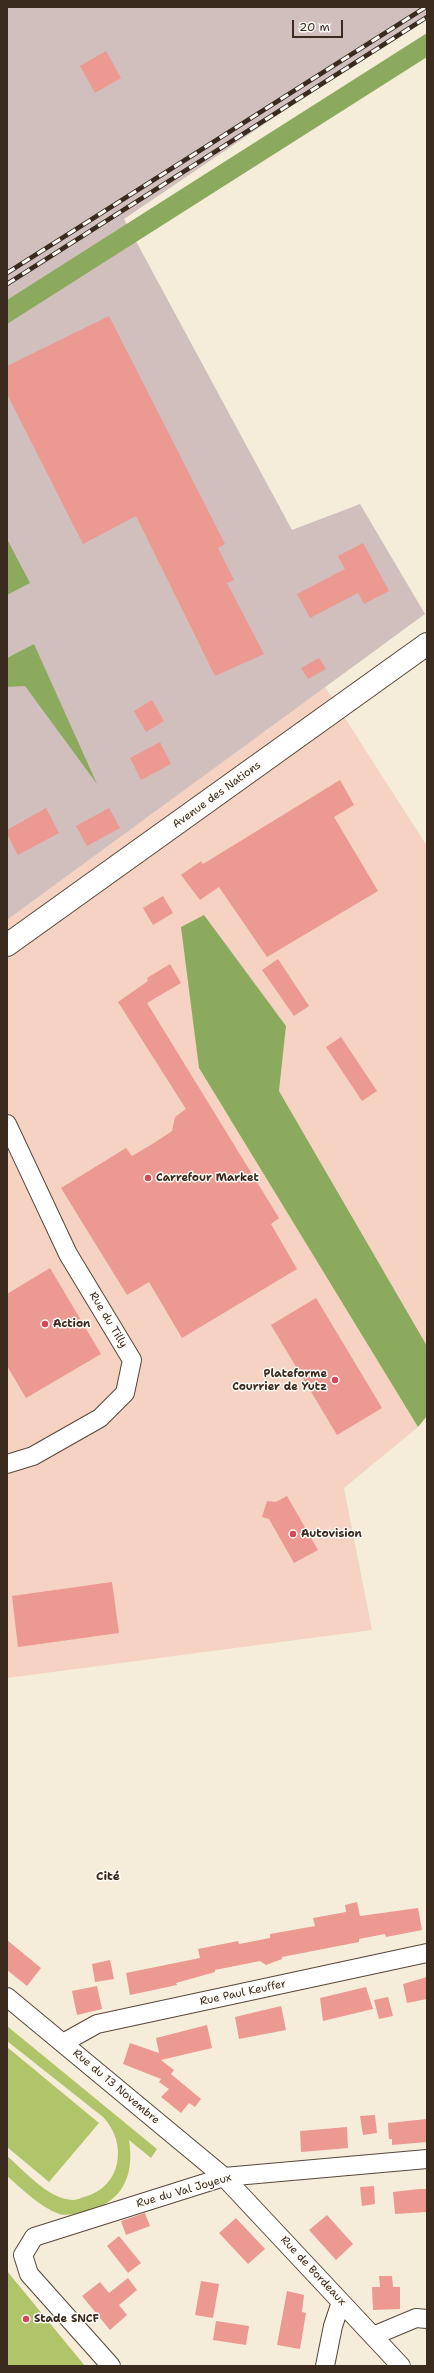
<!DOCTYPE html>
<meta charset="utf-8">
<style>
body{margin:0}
#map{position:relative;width:434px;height:2373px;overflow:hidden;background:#f5edda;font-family:"Shantell Sans",sans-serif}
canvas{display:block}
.frame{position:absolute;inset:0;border:8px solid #3b2a1e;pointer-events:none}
.scale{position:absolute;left:292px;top:20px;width:51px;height:18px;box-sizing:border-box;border:2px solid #3b2a1e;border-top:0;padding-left:5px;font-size:12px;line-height:14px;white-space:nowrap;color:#3b2a1e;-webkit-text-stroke:3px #fdfcf7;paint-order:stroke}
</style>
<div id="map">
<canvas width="434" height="2373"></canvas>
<div class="frame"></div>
<div class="scale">20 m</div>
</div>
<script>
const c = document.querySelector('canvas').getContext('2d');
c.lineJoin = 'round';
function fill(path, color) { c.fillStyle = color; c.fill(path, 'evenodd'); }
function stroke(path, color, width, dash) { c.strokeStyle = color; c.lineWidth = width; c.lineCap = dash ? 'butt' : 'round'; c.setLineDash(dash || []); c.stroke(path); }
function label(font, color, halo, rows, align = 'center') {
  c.font = font + ' "Shantell Sans",sans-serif'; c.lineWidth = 3; c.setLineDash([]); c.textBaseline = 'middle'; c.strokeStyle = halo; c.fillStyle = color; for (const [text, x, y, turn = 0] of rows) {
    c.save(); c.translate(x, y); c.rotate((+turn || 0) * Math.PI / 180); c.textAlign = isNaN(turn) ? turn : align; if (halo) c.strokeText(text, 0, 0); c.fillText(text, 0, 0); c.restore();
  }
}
fill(new Path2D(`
 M 325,687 L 427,846 L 427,1346 L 279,1091 L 286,1026 L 199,1068 L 418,1427 L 344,1488 L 372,1630 L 7,1678 L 7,920 Z`), '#f5d2c2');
fill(new Path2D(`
 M 7,7 L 427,7 L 427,14 L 124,219 L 292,530 L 360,504 L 425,614 L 7,920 Z`), '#d1bfbd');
fill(new Path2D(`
 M 7,2026 L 157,2149 L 151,2158 L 129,2140 C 135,2178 121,2204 83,2212 C 76,2214 66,2216 59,2214 C 39,2206 23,2190 7,2176 L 7,2156 C 25,2171 47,2198 72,2200 C 76,2200 81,2198 84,2197 C 122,2187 128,2143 103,2117 L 7,2041 Z
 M 7,2047 L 99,2123 L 49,2182 L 7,2147 Z
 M 7,2271 L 85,2366 L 7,2366 Z`), '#b0c569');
fill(new Path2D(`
 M 427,33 L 427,57 L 7,324 L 7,300 Z
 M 7,539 L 30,583 L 7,595 Z
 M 34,644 L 97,784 L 25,686 L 7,687 L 7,658 Z
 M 204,915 L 286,1026 L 279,1091 L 427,1346 L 427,1416 L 418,1427 L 199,1068 L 181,927 Z`), '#8caa5d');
fill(new Path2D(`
 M 106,51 L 121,78 L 95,93 L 80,66 Z
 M 109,316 L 225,544 L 218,548 L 234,580 L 227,583 L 264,654 L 215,676 L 136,516 L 83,544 L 7,394 L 7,366 Z
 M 363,543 L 389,591 L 364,604 L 358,593 L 310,618 L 297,594 L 345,569 L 338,556 Z
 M 319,658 L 326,669 L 308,679 L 301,668 Z
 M 152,700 L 164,721 L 146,732 L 134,711 Z
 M 160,742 L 171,764 L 141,780 L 130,758 Z
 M 340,780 L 354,805 L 334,817 L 378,891 L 267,957 L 219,887 L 200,900 L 181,875 L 201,861 L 203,864 Z
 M 46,808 L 59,833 L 18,855 L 7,834 L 7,830 Z
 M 109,808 L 120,828 L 87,846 L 76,826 Z
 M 163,896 L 173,913 L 153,925 L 143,908 Z
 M 278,959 L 309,1006 L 294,1016 L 262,970 Z
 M 170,964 L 181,983 L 147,1003 L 279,1218 L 271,1224 L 297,1269 L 182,1338 L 149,1282 L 127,1295 L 61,1188 L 126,1148 L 132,1156 L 154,1143 L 172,1131 L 175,1117 L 186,1109 L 118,1002 L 148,981 L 147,978 Z
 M 341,1037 L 377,1091 L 362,1101 L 326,1047 Z
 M 50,1268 L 101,1354 L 26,1398 L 7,1366 L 7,1294 Z
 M 316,1298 L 382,1408 L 337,1435 L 271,1325 Z
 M 287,1496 L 318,1550 L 294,1563 L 269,1519 L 262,1517 L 267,1501 L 276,1502 Z
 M 112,1582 L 119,1633 L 18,1647 L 12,1596 Z
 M 357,1902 L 360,1916 L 418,1908 L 422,1930 L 386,1937 L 385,1934 L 359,1939 L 359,1942 L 282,1957 L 282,1959 L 266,1965 L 260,1961 L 215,1970 L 215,1972 L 176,1983 L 177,1985 L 130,1995 L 126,1973 L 200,1958 L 198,1949 L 238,1941 L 239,1944 L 270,1938 L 270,1934 L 315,1926 L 313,1918 L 346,1912 L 345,1905 Z
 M 7,1940 L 41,1968 L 27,1986 L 7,1970 Z
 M 110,1960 L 114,1979 L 95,1982 L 92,1964 Z
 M 427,1977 L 427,1999 L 407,2003 L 403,1984 Z
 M 97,1986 L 102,2009 L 77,2015 L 72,1991 Z
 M 366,1987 L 373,2009 L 323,2021 L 320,1998 Z
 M 388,1997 L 393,2016 L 379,2019 L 374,2000 Z
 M 281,2006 L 286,2030 L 239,2039 L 235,2017 Z
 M 207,2025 L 212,2048 L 161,2060 L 174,2070 L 171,2074 L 201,2099 L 195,2107 L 189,2103 L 181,2113 L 161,2097 L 169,2089 L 159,2082 L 161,2079 L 123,2064 L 130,2043 L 159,2053 L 156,2038 Z
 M 375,2115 L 377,2133 L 363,2135 L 360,2116 Z
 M 427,2119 L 427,2142 L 392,2145 L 392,2139 L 389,2139 L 388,2123 Z
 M 347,2127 L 348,2148 L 301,2152 L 300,2131 Z
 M 374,2186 L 375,2204 L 362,2206 L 360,2187 Z
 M 419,2189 L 427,2189 L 427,2212 L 395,2214 L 393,2192 Z
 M 145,2213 L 150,2226 L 126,2235 L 121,2221 Z
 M 327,2215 L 353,2244 L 336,2260 L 309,2230 Z
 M 236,2218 L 265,2249 L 248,2264 L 219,2233 Z
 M 119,2236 L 141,2263 L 128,2273 L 107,2246 Z
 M 379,2276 L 392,2276 L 393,2287 L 400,2287 L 400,2309 L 373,2310 L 372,2287 L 380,2287 Z
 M 128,2278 L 137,2290 L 119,2305 L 127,2315 L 110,2330 L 82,2296 L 100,2282 L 109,2293 Z
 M 201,2281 L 219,2284 L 213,2318 L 195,2315 Z
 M 287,2291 L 304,2295 L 302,2312 L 306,2313 L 300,2349 L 277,2345 Z
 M 216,2321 L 249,2326 L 246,2345 L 213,2340 Z`), '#eb9991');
const minor = new Path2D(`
 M 7,1124 L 68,1254 L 132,1360 L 125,1393 L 100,1418 L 33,1456 L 7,1464
 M 7,1997 L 224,2177 L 401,2366
 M 63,2043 L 97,2024 L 427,1953
 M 373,2336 L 416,2318 L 427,2319
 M 111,2366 L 29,2274 L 23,2255 L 34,2237 L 224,2177 L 427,2159
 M 325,2366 L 333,2326 L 341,2302`);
const major = new Path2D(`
 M 7,945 L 427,644`);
stroke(minor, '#57473a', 20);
stroke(major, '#57473a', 24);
stroke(minor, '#fff', 18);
stroke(major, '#fff', 22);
const rail = new Path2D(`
 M 7,273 L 426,7
 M 7,284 L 427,17`);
stroke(rail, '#3b2a1e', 4.5);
stroke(rail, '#fdfcf7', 3, [9]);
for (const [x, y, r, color] of [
 [148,1178,4,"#d1495b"],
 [45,1324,4,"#d1495b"],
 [335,1380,4,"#d1495b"],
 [293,1534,4,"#d1495b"],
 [26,2319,4,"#d1495b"]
]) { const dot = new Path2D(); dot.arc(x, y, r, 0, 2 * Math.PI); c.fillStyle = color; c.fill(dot); stroke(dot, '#fdfcf7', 1.5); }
label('11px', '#3b2a1e', '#fdfcf7', [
 ["Avenue des Nations",217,795,-36],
 ["Rue du Tilly",108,1320,59],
 ["Rue Paul Keuffer",243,1993,-12],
 ["Rue du 13 Novembre",116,2087,40],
 ["Rue du Val Joyeux",184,2191,-16],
 ["Rue de Bordeaux",313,2271,47]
]);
label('bold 11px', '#3b2a1e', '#fdfcf7', [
 ["Carrefour Market",156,1178],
 ["Action",53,1324],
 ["Plateforme",327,1374,"right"],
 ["Courrier de Yutz",327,1387,"right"],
 ["Autovision",301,1534],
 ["Stade SNCF",34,2319]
], 'left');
label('bold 12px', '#3b2a1e', '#fdfcf7', [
 ["Cité",108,1877]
]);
</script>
